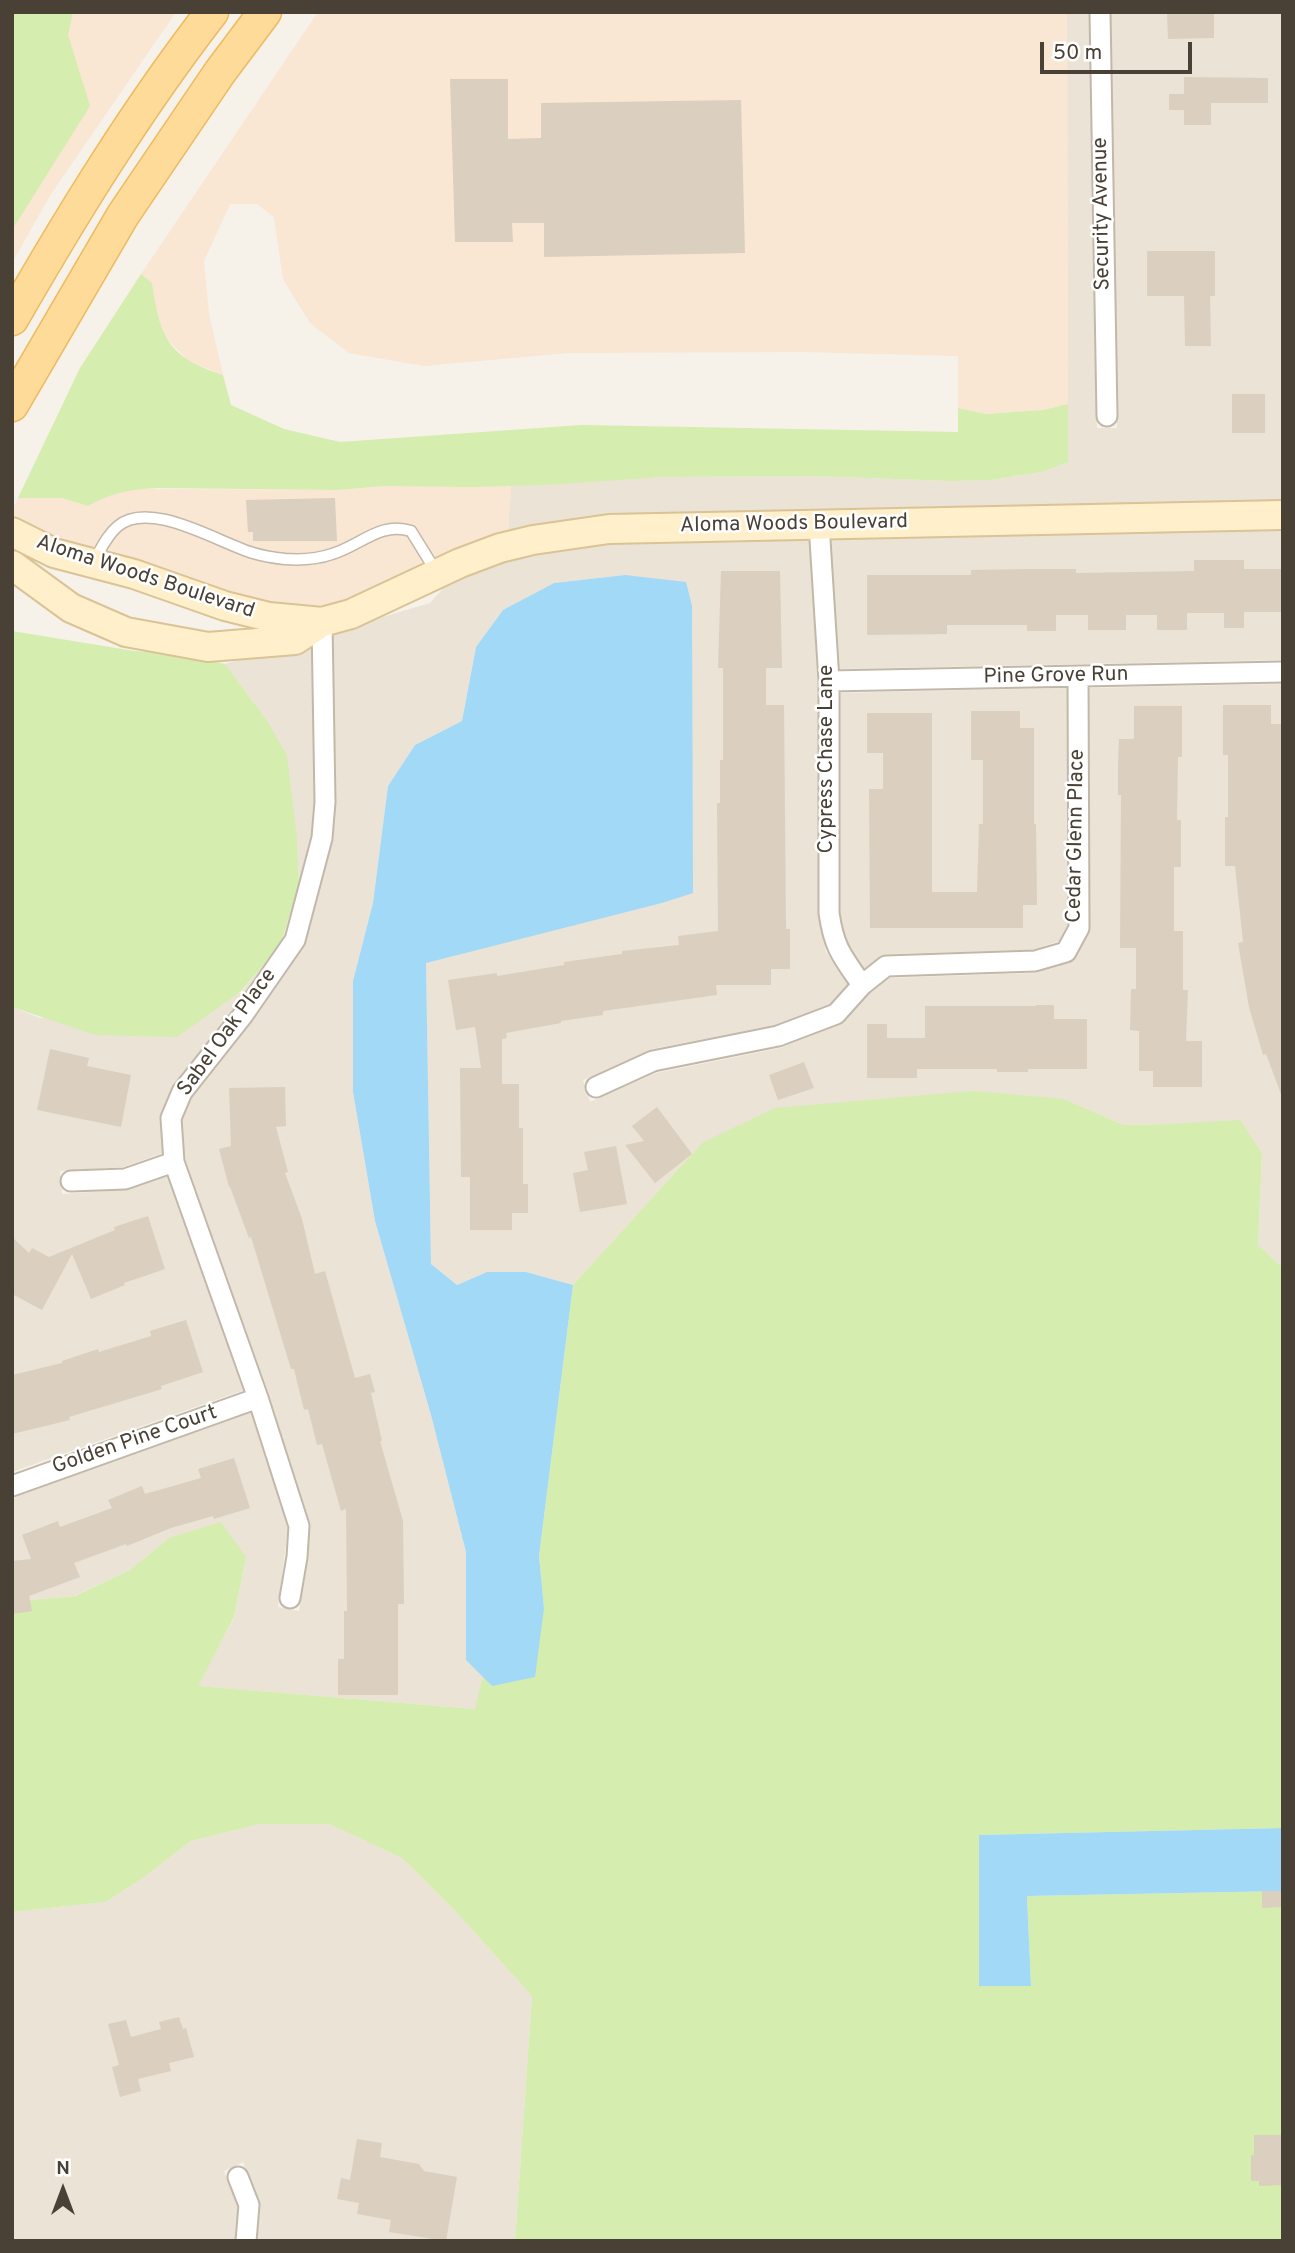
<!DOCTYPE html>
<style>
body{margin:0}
#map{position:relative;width:1295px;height:2253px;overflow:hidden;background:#f6f1e9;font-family:Overpass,sans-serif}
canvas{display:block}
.frame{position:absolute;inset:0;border:14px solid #4a4136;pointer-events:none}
.north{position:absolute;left:28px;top:2155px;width:70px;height:70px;-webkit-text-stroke:5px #fff;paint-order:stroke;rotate:0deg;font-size:19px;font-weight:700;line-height:28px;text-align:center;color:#4a4136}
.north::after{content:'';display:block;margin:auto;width:24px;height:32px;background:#4a4136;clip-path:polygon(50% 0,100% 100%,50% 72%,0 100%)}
.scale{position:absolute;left:1040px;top:42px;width:152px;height:32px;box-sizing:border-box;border:4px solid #4a4136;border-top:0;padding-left:9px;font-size:21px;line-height:24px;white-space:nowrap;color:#4a4136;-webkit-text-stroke:5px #fff;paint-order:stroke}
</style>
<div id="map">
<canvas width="1295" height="2253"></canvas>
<div class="frame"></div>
<div class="north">N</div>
<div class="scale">50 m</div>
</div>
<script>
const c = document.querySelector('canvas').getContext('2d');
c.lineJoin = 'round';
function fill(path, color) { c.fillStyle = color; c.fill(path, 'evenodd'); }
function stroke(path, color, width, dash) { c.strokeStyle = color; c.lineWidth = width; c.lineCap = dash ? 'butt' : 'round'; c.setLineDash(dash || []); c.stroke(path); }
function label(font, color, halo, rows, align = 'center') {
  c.font = font + ' Overpass,sans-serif'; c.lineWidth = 5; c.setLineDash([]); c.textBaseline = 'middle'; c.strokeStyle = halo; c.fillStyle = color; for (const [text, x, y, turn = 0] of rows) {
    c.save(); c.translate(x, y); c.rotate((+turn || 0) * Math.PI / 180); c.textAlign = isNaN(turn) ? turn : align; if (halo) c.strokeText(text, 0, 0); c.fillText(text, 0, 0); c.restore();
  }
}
fill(new Path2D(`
 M 1067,12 L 1089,12 L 1097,428 L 1117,428 L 1110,12 L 1283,12 L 1283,504 L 508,534 L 511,486 L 664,477 L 809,476 L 952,481 L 991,480 L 1042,472 L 1068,462 Z
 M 1283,527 L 1283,660 L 839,669 L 830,536 Z
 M 809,536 L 818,682 L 818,915 L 826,952 L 848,983 L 830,1004 L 775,1025 L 652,1049 L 583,1080 L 590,1102 L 656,1073 L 780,1048 L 839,1025 L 869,994 L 889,978 L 1035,973 L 1069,963 L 1075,958 L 1089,928 L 1088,688 L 1283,684 L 1283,1268 L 1258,1245 L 1262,1155 L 1171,1124 L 1124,1125 L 1064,1099 L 702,1143 L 573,1285 L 526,1272 L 487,1272 L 457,1285 L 431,1264 L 426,962 L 662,903 L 625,575 L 554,583 L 503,610 L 476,647 L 462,721 L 415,745 L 388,786 L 373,903 L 353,981 L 353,1092 L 375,1221 L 431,1415 L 466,1552 L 466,1660 L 483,1676 L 476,1709 L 197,1686 L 234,1618 L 246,1557 L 169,1538 L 130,1570 L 74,1596 L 18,1601 L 12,1605 L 12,1500 L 20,1494 L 252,1412 L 288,1528 L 278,1607 L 299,1611 L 307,1558 L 309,1522 L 265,1383 L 210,1234 L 185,1159 L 181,1120 L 191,1098 L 251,1022 L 305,943 L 333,839 L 336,802 L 333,632 L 430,603 L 451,580 L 507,559 L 610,541 Z
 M 312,642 L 315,802 L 312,836 L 299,884 L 297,840 L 266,719 L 225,664 L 259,654 Z
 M 1068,688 L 1068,924 L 1059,941 L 1033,950 L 886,954 L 864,969 L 846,942 L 839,912 L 839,693 Z
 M 268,960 L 235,1007 L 173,1087 L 161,1113 L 163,1153 L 123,1167 L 60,1171 L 62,1194 L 125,1190 L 168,1176 L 244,1390 L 12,1472 L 12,1007 L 40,1018 L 240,993 Z
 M 260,1824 L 329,1824 L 402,1858 L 458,1914 L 532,1996 L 515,2241 L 256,2241 L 259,2200 L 243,2162 L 224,2171 L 238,2207 L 235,2241 L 12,2241 L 12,1912 L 105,1902 L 140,1880 L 191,1841 Z`), '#eae3d6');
fill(new Path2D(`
 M 12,12 L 176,12 L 51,194 L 12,263 Z
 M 318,12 L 1067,12 L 1068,404 L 1043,410 L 986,414 L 958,408 L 958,356 L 801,352 L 568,353 L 424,366 L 349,353 L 310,323 L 283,279 L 274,217 L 257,204 L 230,204 L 204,261 L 209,314 L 223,375 L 189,361 L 165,337 L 156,312 L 152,283 L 141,274 Z
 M 385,486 L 511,486 L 508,534 L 348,603 L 328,609 L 326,606 L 320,610 L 270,605 L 57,542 L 12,518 L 12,510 L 18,498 L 62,498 L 88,506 L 103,497 L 130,489 L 337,490 Z`), '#f9e6d3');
fill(new Path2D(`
 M 12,12 L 73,12 L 68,35 L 90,106 L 12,230 Z
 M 141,274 L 152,283 C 160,338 168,357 223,375 L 231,405 L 284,429 L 340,442 L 582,425 L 958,432 L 958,408 L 986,414 L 1043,410 L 1068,404 L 1068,462 L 1042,472 L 1022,475 L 991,480 L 952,481 L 809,476 L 664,477 L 546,485 L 472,487 L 385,486 L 337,490 L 159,488 C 133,489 111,492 88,506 L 62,498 L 18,498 L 80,368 Z
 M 12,631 L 134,651 L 181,654 L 225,664 L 266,719 L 287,756 L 297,840 L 299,884 L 282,940 L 268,960 L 240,992 L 177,1037 L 95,1035 L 12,1007 Z
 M 973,1091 L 1064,1099 L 1124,1125 L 1171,1124 L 1240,1120 L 1262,1154 L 1258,1245 L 1283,1268 L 1283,1828 L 980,1835 L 979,1986 L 1031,1986 L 1027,1896 L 1283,1891 L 1283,2241 L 515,2241 L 532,1996 L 458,1914 L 402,1858 L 329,1824 L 260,1824 L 191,1841 L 140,1880 L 105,1902 L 12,1912 L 12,1605 L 18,1601 L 75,1596 L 130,1570 L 169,1538 L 221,1522 L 246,1557 L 234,1617 L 198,1686 L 475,1709 L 483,1676 L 492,1686 L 544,1608 L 539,1556 L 573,1285 L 702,1143 L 775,1108 Z`), '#d5edae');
fill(new Path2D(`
 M 625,575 L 686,582 L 692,606 L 693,893 L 662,903 L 426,963 L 431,1264 L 457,1285 L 487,1272 L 526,1272 L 573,1285 L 539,1556 L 544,1608 L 535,1677 L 492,1686 L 466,1660 L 466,1552 L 431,1415 L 375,1221 L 353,1092 L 353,981 L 373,903 L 388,786 L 415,745 L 462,721 L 476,647 L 503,610 L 554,583 Z
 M 1283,1828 L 1283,1891 L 1027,1896 L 1031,1986 L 979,1986 L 979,1835 Z`), '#a1d9f7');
fill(new Path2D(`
 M 1167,12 L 1214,12 L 1214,38 L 1168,39 Z
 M 1184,77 L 1268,78 L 1268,103 L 1211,103 L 1211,125 L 1184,125 L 1184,110 L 1169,110 L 1169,94 L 1184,94 Z
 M 450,79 L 508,79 L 508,139 L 541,138 L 541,103 L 741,100 L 745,253 L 544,257 L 544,223 L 512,223 L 513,242 L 455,242 Z
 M 1147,251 L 1215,251 L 1215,296 L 1210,296 L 1211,346 L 1185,346 L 1184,296 L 1147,296 Z
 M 1232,394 L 1265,394 L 1265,433 L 1232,433 Z
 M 335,498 L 337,541 L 253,541 L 253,532 L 248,532 L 246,500 Z
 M 1194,560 L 1244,560 L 1244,569 L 1283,569 L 1283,612 L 1244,612 L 1244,628 L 1224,628 L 1224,613 L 1187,613 L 1187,630 L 1157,630 L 1157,615 L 1126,615 L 1126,630 L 1088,630 L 1088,615 L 1056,615 L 1056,631 L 1027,631 L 1027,625 L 947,625 L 947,634 L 867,635 L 867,575 L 971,575 L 971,570 L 1027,569 L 1076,569 L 1076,573 L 1194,571 Z
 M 721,571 L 780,571 L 782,668 L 766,668 L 766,705 L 784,705 L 786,929 L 790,929 L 790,969 L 771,969 L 771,985 L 716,985 L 717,995 L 603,1011 L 603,1015 L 561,1021 L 561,1023 L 506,1033 L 507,1038 L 502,1039 L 502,1084 L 519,1084 L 519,1128 L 523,1128 L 523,1184 L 528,1184 L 528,1213 L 512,1213 L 512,1230 L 470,1230 L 470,1177 L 461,1177 L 460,1068 L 481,1068 L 475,1027 L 456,1030 L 448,980 L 497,973 L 497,976 L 564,965 L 564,962 L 622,954 L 622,951 L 679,945 L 678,936 L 718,931 L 717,803 L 720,803 L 720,760 L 723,760 L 723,668 L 718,668 Z
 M 1223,705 L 1271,705 L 1271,724 L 1283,724 L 1283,1093 L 1281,1094 L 1266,1054 L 1263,1055 L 1249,1007 L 1238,943 L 1243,942 L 1235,866 L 1225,866 L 1225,817 L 1228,817 L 1228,755 L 1223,755 Z
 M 1134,706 L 1182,706 L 1182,757 L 1178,757 L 1177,820 L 1181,820 L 1181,867 L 1174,867 L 1174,931 L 1183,931 L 1183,990 L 1188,990 L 1186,1041 L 1202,1041 L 1202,1087 L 1153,1087 L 1153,1071 L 1139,1071 L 1139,1031 L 1130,1030 L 1131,989 L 1136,989 L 1136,948 L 1120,948 L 1121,795 L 1118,795 L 1118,764 L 1119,739 L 1134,739 Z
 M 971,711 L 1020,711 L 1020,728 L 1034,728 L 1034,824 L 1036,824 L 1037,905 L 1023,905 L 1023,928 L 870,928 L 869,789 L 883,789 L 883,753 L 867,753 L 867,713 L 932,713 L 932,892 L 977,892 L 979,824 L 983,824 L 983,760 L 971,760 Z
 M 1036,1005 L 1054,1005 L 1054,1019 L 1087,1019 L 1087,1069 L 1028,1069 L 1028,1072 L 997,1072 L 997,1069 L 917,1069 L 917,1078 L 867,1078 L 867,1024 L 887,1024 L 887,1038 L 925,1038 L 925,1006 L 1036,1006 Z
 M 50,1049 L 89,1058 L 87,1066 L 131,1075 L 121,1127 L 37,1110 Z
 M 804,1062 L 814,1088 L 778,1100 L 769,1075 Z
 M 285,1087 L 286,1126 L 276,1127 L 288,1172 L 285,1173 L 302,1219 L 315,1274 L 325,1271 L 355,1378 L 370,1374 L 375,1392 L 371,1393 L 382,1441 L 380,1441 L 403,1521 L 404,1604 L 398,1604 L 398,1695 L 338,1695 L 338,1659 L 344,1659 L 344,1611 L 347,1611 L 346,1509 L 341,1511 L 322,1444 L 317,1445 L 308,1409 L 304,1410 L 294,1369 L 291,1369 L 251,1237 L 249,1238 L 230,1187 L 229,1187 L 219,1149 L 231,1146 L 229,1088 Z
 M 657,1107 L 692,1154 L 655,1183 L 625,1145 L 644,1141 L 632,1126 Z
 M 616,1146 L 627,1204 L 580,1212 L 573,1173 L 588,1170 L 584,1152 Z
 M 148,1216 L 165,1269 L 124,1283 L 125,1285 L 91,1299 L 72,1254 L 42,1310 L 12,1294 L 12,1237 L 29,1253 L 32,1248 L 49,1257 L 115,1230 L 114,1227 Z
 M 186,1320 L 203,1372 L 161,1386 L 162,1389 L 69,1417 L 70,1420 L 12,1434 L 12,1375 L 62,1363 L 62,1361 L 98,1349 L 99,1352 L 151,1336 L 150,1331 Z
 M 234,1458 L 250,1508 L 214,1519 L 213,1516 L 171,1528 L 127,1546 L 126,1544 L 74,1563 L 80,1577 L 29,1596 L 32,1611 L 12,1614 L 12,1561 L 31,1559 L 22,1535 L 58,1521 L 60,1527 L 112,1508 L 108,1500 L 142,1486 L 145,1494 L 201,1478 L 198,1469 Z
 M 1262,1891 L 1283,1891 L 1283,1907 L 1262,1908 Z
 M 179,2017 L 183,2029 L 186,2028 L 194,2057 L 169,2063 L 171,2071 L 138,2079 L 141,2091 L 120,2097 L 112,2067 L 119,2065 L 108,2024 L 126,2020 L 131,2037 L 161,2029 L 159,2022 Z
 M 1254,2135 L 1283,2135 L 1283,2185 L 1259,2186 L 1259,2181 L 1251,2181 L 1251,2155 L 1254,2155 Z
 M 357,2139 L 382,2143 L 380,2157 L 419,2164 L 424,2171 L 457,2177 L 446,2241 L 389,2232 L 391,2220 L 357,2214 L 359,2203 L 337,2199 L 341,2178 L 350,2180 Z`), '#dbcfc0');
const lane = new Path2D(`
 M 94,561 C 101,549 107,535 118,526 C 150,499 219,543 253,553 C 263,556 275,558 285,559 C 300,560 318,559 332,554 C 360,546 380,521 411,531 L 437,573`);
const street = new Path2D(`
 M 1100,12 L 1107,416
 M 819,524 L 829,681 L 829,913 C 834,948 842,956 862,985
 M 829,681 L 1283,672
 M 596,1087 L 653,1061 L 778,1036 L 836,1014 L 862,985 L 886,966 L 1035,961 L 1066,952 L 1079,928 L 1078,677
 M 71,1181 L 125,1179 L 174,1162
 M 12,1486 L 258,1398
 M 290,1598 L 297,1557 L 299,1526 L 258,1398 L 174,1162 L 171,1118 L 182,1092 L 243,1015 L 295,940 L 322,838 L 325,802 L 322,622
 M 238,2177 L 249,2205 L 246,2241`);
const secondary = new Path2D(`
 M 12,532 L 54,553 L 134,574 L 225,606 L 269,617 L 322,622
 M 12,565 L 71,608 L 126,632 L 208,647 L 295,640 L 322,622 L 351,614 L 460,563 L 500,548 L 533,540 L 609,529 L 1283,515`);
const primary = new Path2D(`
 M 12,319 C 73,213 137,109 212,12
 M 12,405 L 123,215 L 220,72 L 265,12`);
stroke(lane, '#c2b8aa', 13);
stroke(street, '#c2b8aa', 23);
stroke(secondary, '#dac395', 32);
stroke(primary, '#eeba5e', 35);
stroke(lane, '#fff', 10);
stroke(street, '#fff', 19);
stroke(secondary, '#ffefca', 28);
stroke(primary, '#ffdb99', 32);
label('21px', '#4a4136', '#fff', [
 ["Security Avenue",1103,214,-91],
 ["Aloma Woods Boulevard",794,525,-1],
 ["Aloma Woods Boulevard",145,578,18],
 ["Pine Grove Run",1056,677,-1],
 ["Cypress Chase Lane",828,759,-90],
 ["Cedar Glenn Place",1077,836,-89],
 ["Sabel Oak Place",228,1033,-54],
 ["Golden Pine Court",135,1441,-19]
]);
</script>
